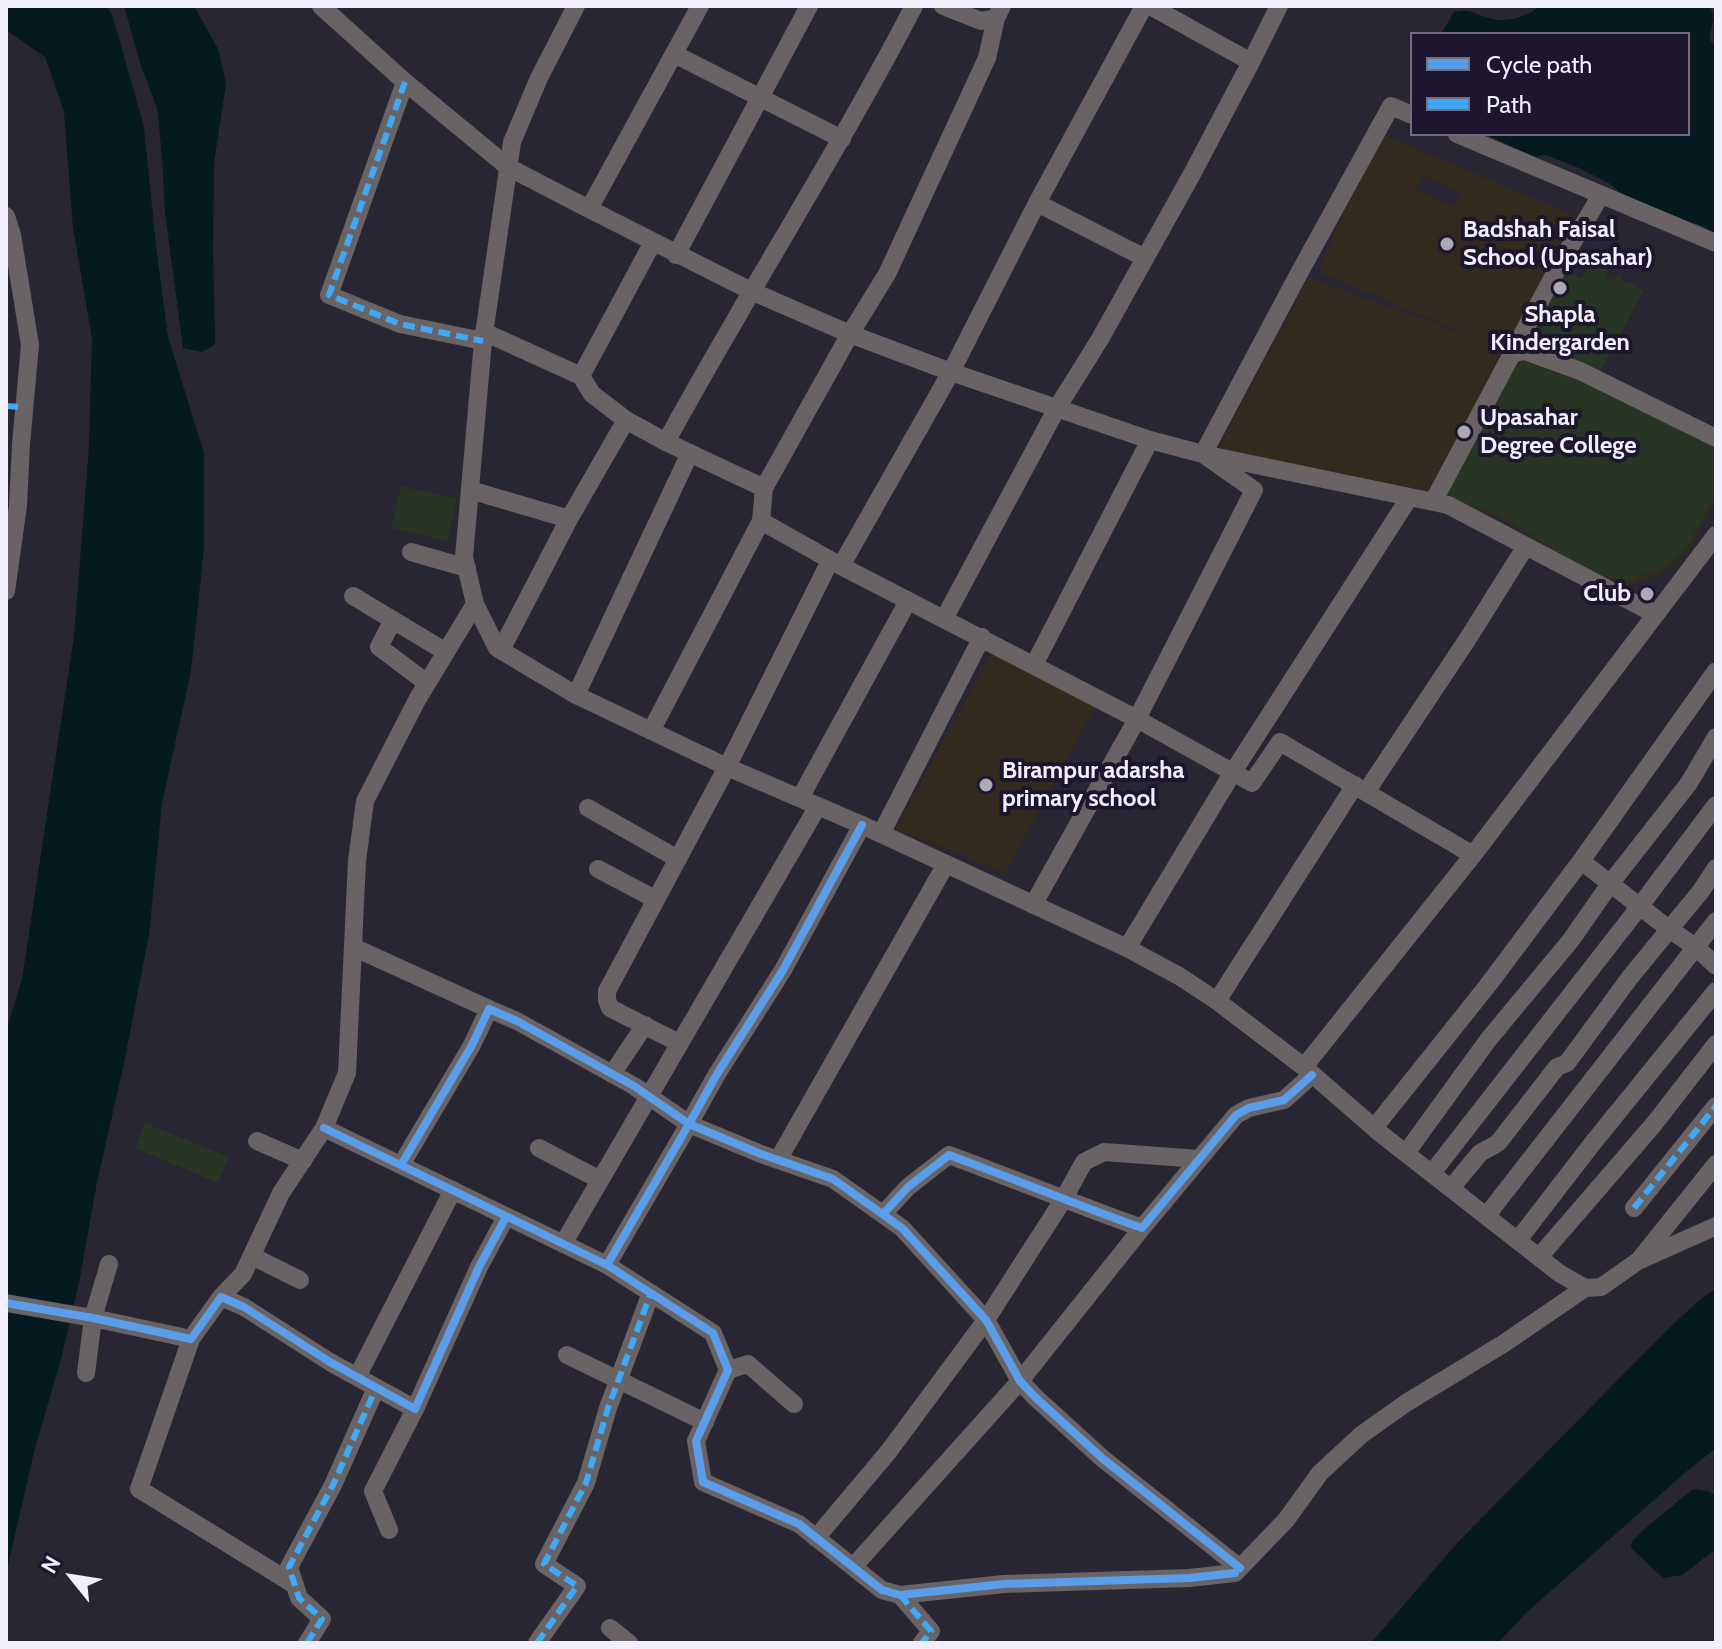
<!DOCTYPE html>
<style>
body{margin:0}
#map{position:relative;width:1722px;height:1649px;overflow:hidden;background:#292633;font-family:Cabin,sans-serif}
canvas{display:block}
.frame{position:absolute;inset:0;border:8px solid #f1effd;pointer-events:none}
.legend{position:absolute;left:1410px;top:32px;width:280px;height:104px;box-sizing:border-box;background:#1d162e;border:2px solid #726d81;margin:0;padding:10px 14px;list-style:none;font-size:24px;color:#f1effd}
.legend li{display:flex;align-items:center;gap:16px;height:40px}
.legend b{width:40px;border:2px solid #726d81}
.north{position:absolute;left:32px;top:1537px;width:80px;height:80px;-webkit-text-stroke:6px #1d162e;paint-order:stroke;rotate:300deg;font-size:22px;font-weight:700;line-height:32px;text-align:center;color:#f1effd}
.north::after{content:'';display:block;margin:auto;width:28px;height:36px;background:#f1effd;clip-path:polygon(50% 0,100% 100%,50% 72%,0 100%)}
</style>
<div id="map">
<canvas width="1722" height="1649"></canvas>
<div class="frame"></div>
<ul class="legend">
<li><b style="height:10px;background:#5a9eea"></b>Cycle path</li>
<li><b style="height:10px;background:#3fa9f5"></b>Path</li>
</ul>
<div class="north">N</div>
</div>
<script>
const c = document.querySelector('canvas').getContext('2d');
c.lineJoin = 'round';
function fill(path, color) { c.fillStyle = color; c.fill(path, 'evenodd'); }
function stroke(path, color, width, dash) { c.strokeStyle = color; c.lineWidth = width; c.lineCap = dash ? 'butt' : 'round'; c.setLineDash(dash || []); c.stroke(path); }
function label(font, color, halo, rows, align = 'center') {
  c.font = font + ' Cabin,sans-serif'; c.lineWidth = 8; c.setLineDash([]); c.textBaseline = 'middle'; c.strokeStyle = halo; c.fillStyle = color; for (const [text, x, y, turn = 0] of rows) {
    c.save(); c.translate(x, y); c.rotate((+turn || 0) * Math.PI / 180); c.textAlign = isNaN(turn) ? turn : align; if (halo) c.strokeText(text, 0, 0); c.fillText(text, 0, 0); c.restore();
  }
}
fill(new Path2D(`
 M 1377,132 L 1575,216 L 1517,354 L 1557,369 L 1716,443 L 1716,498 L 1688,552 L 1657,576 L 1629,585 L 1599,578 L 1497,517 L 1429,500 L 1214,455 L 1309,278 L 1483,341 L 1318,272 ZM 1423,175 L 1460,193 L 1453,207 L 1416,189 Z
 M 993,650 L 1097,704 L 1005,874 L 953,851 L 895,830 Z`), '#312a1d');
fill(new Path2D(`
 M 1592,260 L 1609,268 L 1606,277 L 1613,281 L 1618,275 L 1623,277 L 1621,280 L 1628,284 L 1631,282 L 1643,291 L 1598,375 L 1521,346 L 1560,266 L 1582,279 Z
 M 1513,358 L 1616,393 L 1716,448 L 1716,492 L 1686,549 L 1664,567 L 1625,582 L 1594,574 L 1498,514 L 1442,496 Z
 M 401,486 L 457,499 L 447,541 L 391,528 Z
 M 145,1123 L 229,1157 L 218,1183 L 135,1148 Z`), '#273623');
fill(new Path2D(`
 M 6,6 L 107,6 L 113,17 L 144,127 L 156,246 L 168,337 L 204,453 L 204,548 L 191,671 L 162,803 L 149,935 L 123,1068 L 97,1182 L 79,1283 L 61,1359 L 34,1452 L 6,1574 L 6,1031 L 22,979 L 74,636 L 89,447 L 92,338 L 73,228 L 64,112 L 45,57 L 6,30 Z
 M 124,6 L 194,6 L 218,49 L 226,83 L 214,163 L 213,250 L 215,340 L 214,345 L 202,352 L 183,348 L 165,212 L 162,156 L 157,108 L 141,66 Z
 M 1541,6 L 1710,6 L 1714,19 L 1709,38 L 1715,47 L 1716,58 L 1716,236 L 1714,236 L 1706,228 L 1696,223 L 1691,225 L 1624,196 L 1609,183 L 1579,168 L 1546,155 L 1536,157 L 1484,134 L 1688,134 L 1688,34 L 1441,34 L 1454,12 C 1470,9 1470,12 1485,17 C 1505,24 1524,18 1541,6 Z
 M 1716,1289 L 1716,1448 L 1687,1471 L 1527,1612 L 1498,1643 L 1371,1643 L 1458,1542 L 1672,1325 L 1703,1297 Z
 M 1693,1489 L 1708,1491 L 1716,1496 L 1716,1549 L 1682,1575 L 1663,1578 L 1631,1548 L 1632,1541 L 1650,1524 Z`), '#041920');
stroke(new Path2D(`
 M 321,6 L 405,82 L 508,167 L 589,209 L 700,6
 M 576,6 L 539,78 L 512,142 L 483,341 L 464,557 L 475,604 L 497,648 L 576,695 L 727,767 L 862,825 L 1127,948 L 1179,976 L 1217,1001 L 1304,1067 L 1381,1134 L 1559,1273 L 1585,1288 L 1601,1287 L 1638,1261 L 1716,1226
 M 943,6 L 981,21 L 996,18 L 1002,6
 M 674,54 L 842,139
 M 1251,62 L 1279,6
 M 405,82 L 329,295 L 400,324 L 483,341
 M 1457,134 L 1716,243
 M 1037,203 L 1144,6
 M 589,209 L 751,291 L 850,334 L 951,372 L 1150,440 L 1203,454 L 1448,505 L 1655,614
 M 6,216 L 12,235 L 30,345 L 21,444 L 18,506 L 6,591
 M 676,255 L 809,6
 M 484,332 L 581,376 L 592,394 L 626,420 L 666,442 L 764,488 L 761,521 L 841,566 L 1137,719 L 1252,783 L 1280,742 L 1473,855
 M 1512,353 L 1525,351 L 1580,371 L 1716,438
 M 581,376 L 653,242
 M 666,442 C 746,295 837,154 914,6
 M 764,488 L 850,334 L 887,274 L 987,58 L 996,18
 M 470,490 L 569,519
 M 1433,502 L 1561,262 L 1601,195
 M 411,552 L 467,568
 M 841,566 L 951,372 L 1037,203 L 1145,258
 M 353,596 L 446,652
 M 944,619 L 1057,408 L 1100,339 L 1192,174 L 1251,62 L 1150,6
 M 393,620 L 379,647 L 427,683
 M 501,650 L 569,519 L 626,420
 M 1034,665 L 1150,440
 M 576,695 L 690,453
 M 651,731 L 761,521
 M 1366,792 L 1467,640 L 1526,546
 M 800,798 L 908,601
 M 588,808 L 678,859
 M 862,825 L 783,970 L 717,1074 L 689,1124 L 761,1154 L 833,1179 L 902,1228 L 986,1320 L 1020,1381 L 1035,1397 L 1102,1458 L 1240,1568
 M 881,834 L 982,637
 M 1581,861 L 1669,929 L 1697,948 L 1716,966
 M 598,869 L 655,899
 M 1033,905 L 1137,719 L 1254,490 L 1203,454 L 1297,277 L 1391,106 L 1412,115
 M 353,947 L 489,1009
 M 1127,948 L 1233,772 L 1409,498
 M 1217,1001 L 1355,785
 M 679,1043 L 610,1008 L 607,1000 L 607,991 L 727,767 L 830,561
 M 1304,1067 L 1473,855 L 1716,535
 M 612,1074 L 645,1025
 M 324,1128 L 607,1265 L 713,1333 L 728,1370 L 696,1441 L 703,1482 L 799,1524 L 882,1590 L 900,1595 L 1004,1584 L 1189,1578 L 1235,1573 L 1286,1520 L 1320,1473 L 1361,1435 L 1406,1403 L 1503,1344 L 1585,1288
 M 1374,1128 L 1488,985 L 1581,861 L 1716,671
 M 257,1141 L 303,1161
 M 539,1148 L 600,1180
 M 1406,1153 L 1488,1040 L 1571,940 L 1610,884 L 1689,783 L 1716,737
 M 778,1160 L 946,864
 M 401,1165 L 472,1045 L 489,1009 L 517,1021 L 634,1086 L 689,1124 L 607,1265
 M 1432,1173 L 1640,906 L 1716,805
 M 1451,1188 L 1480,1153 L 1498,1143 L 1557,1067 L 1567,1063 L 1631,976 L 1701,891 L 1716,868
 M 1634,1208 L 1716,1106
 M 883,1214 L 908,1187 L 949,1155 C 1014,1179 1077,1205 1142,1228 L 1236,1115 L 1249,1108 L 1284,1100 L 1312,1075
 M 1487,1215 L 1716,921
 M 1518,1240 L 1592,1144 L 1716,991
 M 563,1244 L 818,806
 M 252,1256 L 300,1280
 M 1539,1257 L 1654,1124 L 1716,1044
 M 1640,1259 L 1716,1164
 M 221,1297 L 243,1274 L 281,1193 L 324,1128 L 347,1073 L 357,861 L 365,801 L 417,700 L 475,604
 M 6,1303 L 93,1318 L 191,1339 L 221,1297 L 244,1307 L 330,1362 L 415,1409 L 479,1267 L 506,1217
 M 191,1339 L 139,1489 L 295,1585
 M 567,1355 L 705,1422
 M 728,1370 L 748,1364 L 794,1404
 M 86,1373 L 93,1318 L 109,1264
 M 357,1377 L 453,1190
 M 389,1530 L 373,1491 L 415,1409
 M 816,1538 L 889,1451 L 986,1320 L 1063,1200 L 1084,1162 L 1104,1152 L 1199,1159
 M 853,1567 L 1020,1381 L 1142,1228
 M 900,1595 L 931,1631 L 922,1643
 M 610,1628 L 629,1643
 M 307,1643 L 322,1619 L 299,1598 L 289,1567 L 333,1485 L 376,1388
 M 537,1643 L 577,1586 L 544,1564 L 586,1483 L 608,1408 L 651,1293`), '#696365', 18);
stroke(new Path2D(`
 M 405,82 L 329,295 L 400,324 L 483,341
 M 6,406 L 24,407
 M 1634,1208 L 1716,1106
 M 900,1595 L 931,1631 L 922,1643
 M 307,1643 L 322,1619 L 299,1598 L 289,1567 L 333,1485 L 376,1388
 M 537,1643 L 577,1586 L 544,1564 L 586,1483 L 608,1408 L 651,1293`), '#3fa9f5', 6, [12, 6]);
stroke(new Path2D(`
 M 862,825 L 783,970 L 717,1074 L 689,1124 L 761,1154 L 833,1179 L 902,1228 L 986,1320 L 1020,1381 L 1035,1397 L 1102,1458 L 1240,1568
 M 324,1128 L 607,1265 L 713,1333 L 728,1370 L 696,1441 L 703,1482 L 799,1524 L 882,1590 L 900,1595 L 1004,1584 L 1189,1578 L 1235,1573
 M 401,1165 L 472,1045 L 489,1009 L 517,1021 L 634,1086 L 689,1124 L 607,1265
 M 883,1214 L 908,1187 L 949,1155 C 1014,1179 1077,1205 1142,1228 L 1236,1115 L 1249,1108 L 1284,1100 L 1312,1075
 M 6,1303 L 93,1318 L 191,1339 L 221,1297 L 244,1307 L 330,1362 L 415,1409 L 479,1267 L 506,1217`), '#5a9eea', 8);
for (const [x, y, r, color] of [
 [1447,244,8,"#aba9b6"],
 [1560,288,8,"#aba9b6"],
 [1464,432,8,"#aba9b6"],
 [1647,594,8,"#aba9b6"],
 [986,785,8,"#aba9b6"]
]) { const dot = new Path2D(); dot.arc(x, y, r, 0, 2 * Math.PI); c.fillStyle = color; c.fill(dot); stroke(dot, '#1d162e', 3); }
label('bold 24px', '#f1effd', '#1d162e', [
 ["Badshah Faisal",1463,230],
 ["School (Upasahar)",1463,258],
 ["Shapla",1560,315,"center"],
 ["Kindergarden",1560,343,"center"],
 ["Upasahar",1480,418],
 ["Degree College",1480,446],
 ["Club",1631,594,"right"],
 ["Birampur adarsha",1002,771],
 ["primary school",1002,799]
], 'left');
</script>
